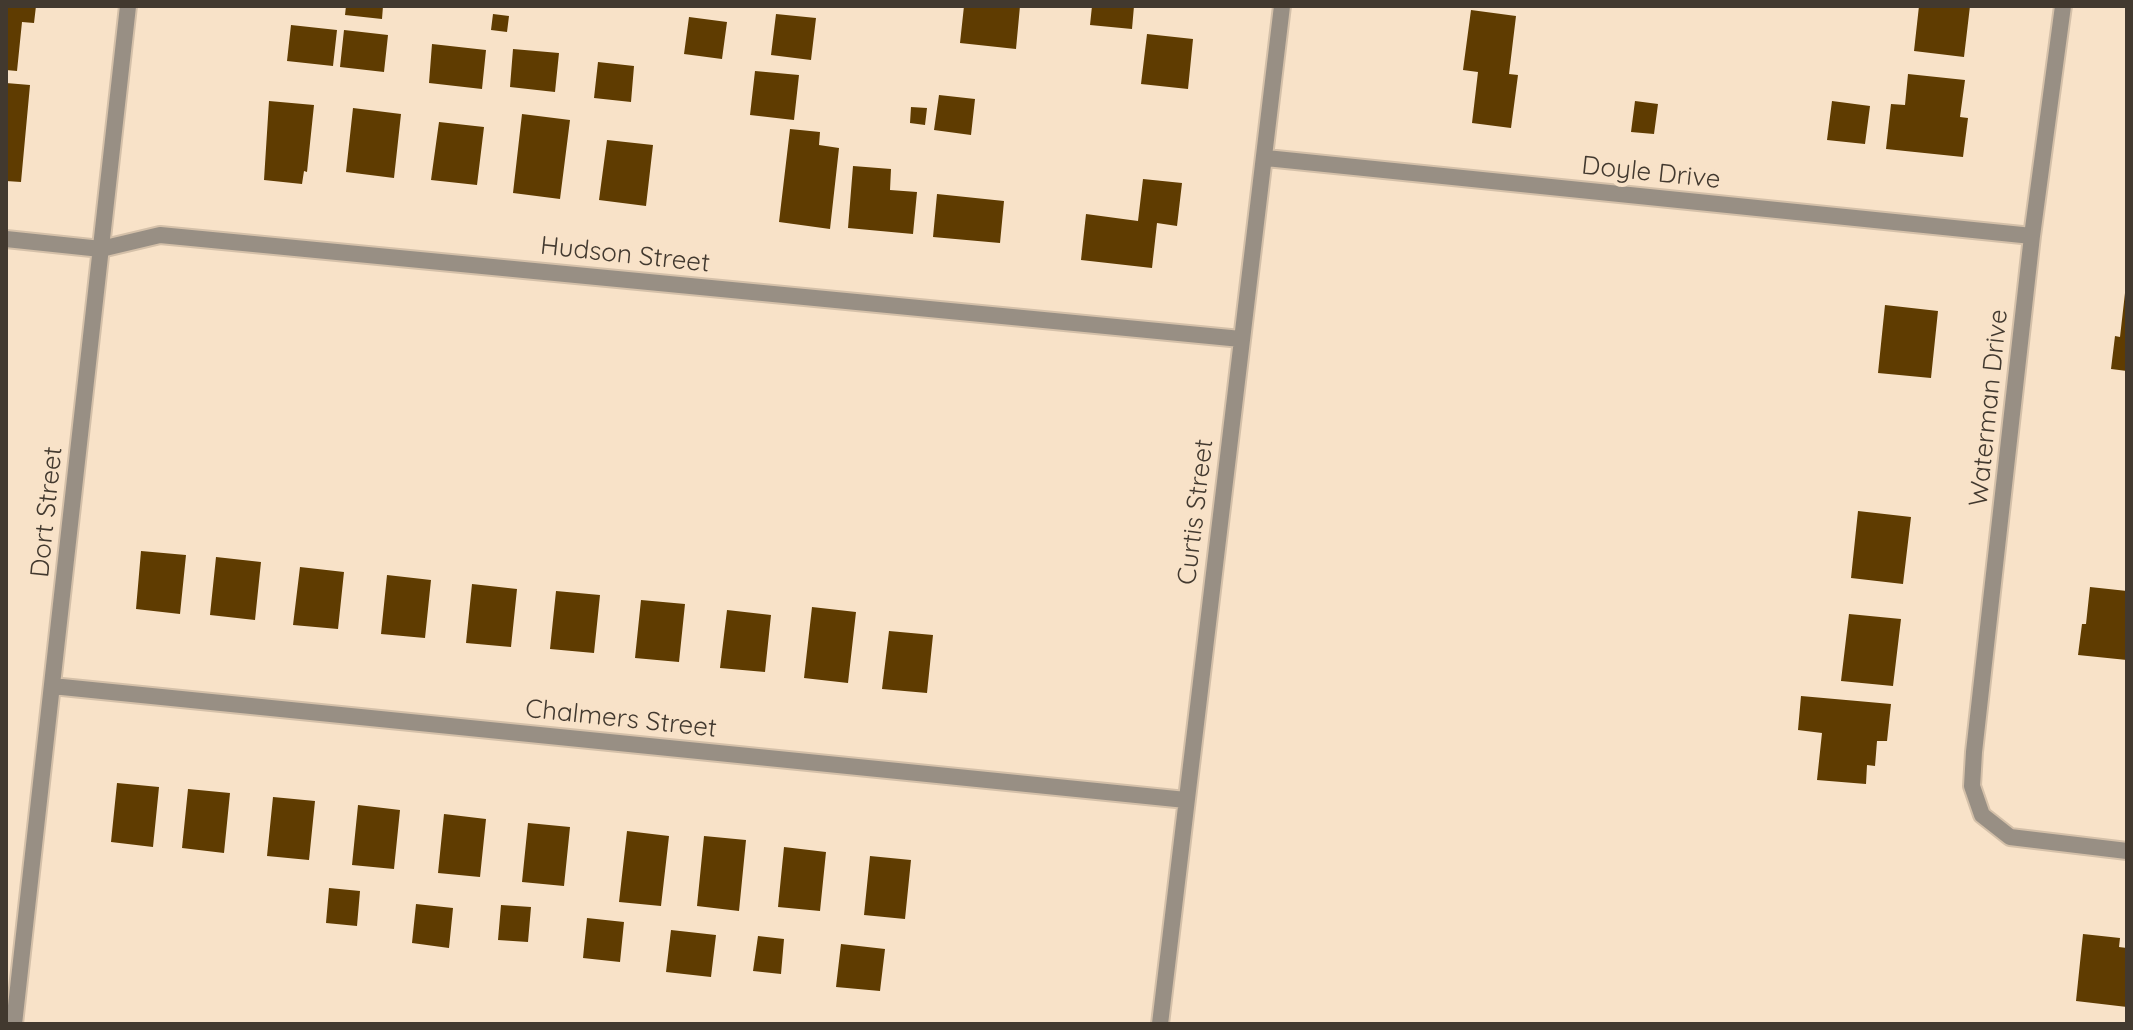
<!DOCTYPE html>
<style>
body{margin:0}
#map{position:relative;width:2133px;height:1030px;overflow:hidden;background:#f8e2c8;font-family:Quicksand,sans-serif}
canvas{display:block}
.frame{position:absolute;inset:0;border:8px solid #42392f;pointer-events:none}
</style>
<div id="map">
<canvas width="2133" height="1030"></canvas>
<div class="frame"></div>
</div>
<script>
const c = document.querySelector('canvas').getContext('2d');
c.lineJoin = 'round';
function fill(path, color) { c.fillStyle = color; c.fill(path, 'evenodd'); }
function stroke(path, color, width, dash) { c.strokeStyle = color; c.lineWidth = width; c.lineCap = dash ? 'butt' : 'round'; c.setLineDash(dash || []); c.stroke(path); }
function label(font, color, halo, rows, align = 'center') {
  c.font = font + ' Quicksand,sans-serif'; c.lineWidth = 8; c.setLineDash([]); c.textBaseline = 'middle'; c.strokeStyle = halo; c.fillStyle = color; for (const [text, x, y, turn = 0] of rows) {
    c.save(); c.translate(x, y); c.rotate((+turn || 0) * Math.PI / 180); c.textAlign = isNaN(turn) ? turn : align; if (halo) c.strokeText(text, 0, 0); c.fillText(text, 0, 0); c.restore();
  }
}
fill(new Path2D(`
 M 6,6 L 36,6 L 34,23 L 22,22 L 17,71 L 6,70 Z
 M 346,6 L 383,6 L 382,19 L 345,15 Z
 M 964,6 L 1020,6 L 1016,49 L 960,43 Z
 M 1092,6 L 1134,6 L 1132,29 L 1090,25 Z
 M 1919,6 L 1970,6 L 1964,57 L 1914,51 Z
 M 1471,10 L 1516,16 L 1509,74 L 1518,75 L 1511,128 L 1472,123 L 1478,72 L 1463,70 Z
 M 493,14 L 509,16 L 507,32 L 491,30 Z
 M 776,14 L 816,18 L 811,60 L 771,55 Z
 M 689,17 L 727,22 L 722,59 L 684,54 Z
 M 291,25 L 337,30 L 333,66 L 287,61 Z
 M 344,30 L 388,35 L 384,72 L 340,67 Z
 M 1147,34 L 1193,39 L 1188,89 L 1141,84 Z
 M 432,44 L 486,50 L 482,89 L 429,83 Z
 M 513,49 L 559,53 L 555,92 L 510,87 Z
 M 598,62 L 634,66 L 631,102 L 594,98 Z
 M 755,71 L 799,75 L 794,120 L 750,115 Z
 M 1908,74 L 1965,80 L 1960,117 L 1968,118 L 1963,157 L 1886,149 L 1891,104 L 1905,105 Z
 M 6,83 L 30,85 L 21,182 L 6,181 Z
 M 939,95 L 975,99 L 971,135 L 934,130 Z
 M 269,101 L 314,105 L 307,172 L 304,171 L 302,184 L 264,180 Z
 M 1635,101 L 1658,104 L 1654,134 L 1631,132 Z
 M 1832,101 L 1870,106 L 1865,144 L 1827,140 Z
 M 911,107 L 927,108 L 925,125 L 910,123 Z
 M 353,108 L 401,114 L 394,178 L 346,172 Z
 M 522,114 L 570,120 L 560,199 L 513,193 Z
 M 439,122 L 484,127 L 477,185 L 431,180 Z
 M 790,129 L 820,132 L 819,145 L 839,148 L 830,229 L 779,222 Z
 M 607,140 L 653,145 L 646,206 L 599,200 Z
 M 853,166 L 891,169 L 890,190 L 917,192 L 913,234 L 848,228 Z
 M 1143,179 L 1182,183 L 1177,226 L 1157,223 L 1152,268 L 1081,260 L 1086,214 L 1138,221 Z
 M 937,194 L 1004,201 L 1000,243 L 933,237 Z
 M 2125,293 L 2127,293 L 2127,371 L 2111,369 L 2115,336 L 2120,337 Z
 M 1885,305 L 1938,311 L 1931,378 L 1878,373 Z
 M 1858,511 L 1911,517 L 1903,584 L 1851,578 Z
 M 141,551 L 186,555 L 180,614 L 136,609 Z
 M 216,557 L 261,562 L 255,620 L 210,615 Z
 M 300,567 L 344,572 L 338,629 L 293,625 Z
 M 387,575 L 431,580 L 425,638 L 381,634 Z
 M 472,584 L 517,589 L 511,647 L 466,643 Z
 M 2090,587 L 2127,591 L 2127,660 L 2078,655 L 2082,624 L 2086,624 Z
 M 556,591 L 600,595 L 594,653 L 550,649 Z
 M 641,600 L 685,604 L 679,662 L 635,658 Z
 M 812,607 L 856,612 L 848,683 L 804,678 Z
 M 727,610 L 771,615 L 765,672 L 720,668 Z
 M 1849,614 L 1901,619 L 1893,686 L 1841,681 Z
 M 889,631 L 933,635 L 927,693 L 882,689 Z
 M 1801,696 L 1891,704 L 1887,741 L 1877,741 L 1875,766 L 1867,765 L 1866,784 L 1817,780 L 1822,733 L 1798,730 Z
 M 117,783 L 159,787 L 153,847 L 111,842 Z
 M 188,789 L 230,793 L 224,853 L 182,848 Z
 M 273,797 L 315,801 L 309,860 L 267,856 Z
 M 358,805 L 400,810 L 394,869 L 352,865 Z
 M 444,814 L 486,819 L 480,877 L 438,873 Z
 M 528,823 L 570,827 L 564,886 L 522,882 Z
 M 627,831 L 669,836 L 661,906 L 619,902 Z
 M 704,836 L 746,840 L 739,911 L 697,906 Z
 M 784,847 L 826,852 L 820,911 L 778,907 Z
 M 870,856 L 911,860 L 905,919 L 864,915 Z
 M 329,888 L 360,891 L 357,926 L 326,923 Z
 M 416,904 L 453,908 L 449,948 L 412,943 Z
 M 501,905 L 531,907 L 528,942 L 498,940 Z
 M 587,918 L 624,922 L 620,962 L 583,958 Z
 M 671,930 L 716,935 L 711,977 L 666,972 Z
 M 2083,934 L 2120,938 L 2119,947 L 2127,948 L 2127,1007 L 2076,1001 Z
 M 758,936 L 784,939 L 781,974 L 753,971 Z
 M 841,944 L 885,949 L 880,991 L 836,987 Z`), '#5f3c01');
const street = new Path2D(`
 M 2063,6 L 2032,236 L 1974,752 L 1972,786 L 1982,815 L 2010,837 L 2127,851
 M 1266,158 L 2032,236
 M 6,239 L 101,249 L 160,235 L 1241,339
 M 52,686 L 1186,800
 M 14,1024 L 128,6
 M 1160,1024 L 1282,6`);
stroke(street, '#d4c0a9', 20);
stroke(street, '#988f84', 16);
label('26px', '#42392f', '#f8e2c8', [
 ["Doyle Drive",1651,173,6],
 ["Hudson Street",625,255,6],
 ["Waterman Drive",1989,408,-84],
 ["Dort Street",47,512,-84],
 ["Curtis Street",1196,512,-83],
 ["Chalmers Street",621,719,6]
]);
</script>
